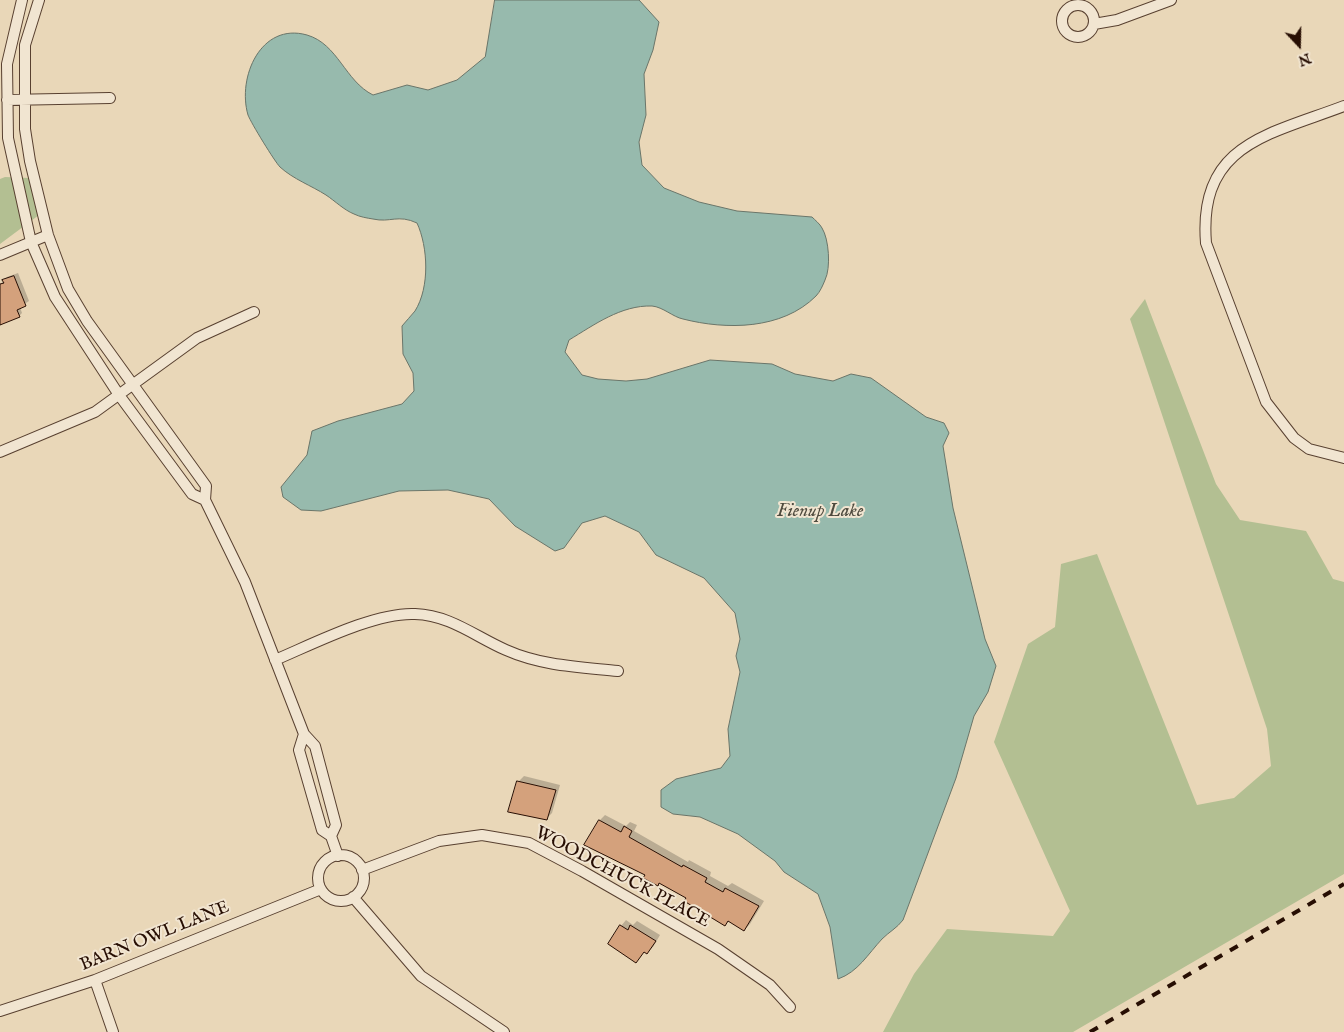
<!DOCTYPE html>
<style>
body{margin:0}
#map{position:relative;width:1344px;height:1032px;overflow:hidden;background:#e9d7b8;font-family:"IM FELL English",serif}
canvas{display:block}
.north{position:absolute;left:1274px;top:20px;width:50px;height:50px;-webkit-text-stroke:4px #f1e5d1;paint-order:stroke;rotate:159deg;font-size:14px;font-weight:700;line-height:20px;text-align:center;color:#270e03}
.north::after{content:'';display:block;margin:auto;width:18px;height:22px;background:#270e03;clip-path:polygon(50% 0,100% 100%,50% 72%,0 100%)}
</style>
<div id="map">
<canvas width="1344" height="1032"></canvas>
<div class="north">N</div>
</div>
<script>
const c = document.querySelector('canvas').getContext('2d');
c.lineJoin = 'round';
function fill(path, color) { c.fillStyle = color; c.fill(path, 'evenodd'); }
function stroke(path, color, width, dash) { c.strokeStyle = color; c.lineWidth = width; c.lineCap = dash ? 'butt' : 'round'; c.setLineDash(dash || []); c.stroke(path); }
function label(font, color, halo, rows, align = 'center') {
  c.font = font + ' "IM FELL English",serif'; c.lineWidth = 4; c.setLineDash([]); c.textBaseline = 'middle'; c.strokeStyle = halo; c.fillStyle = color; for (const [text, x, y, turn = 0] of rows) {
    c.save(); c.translate(x, y); c.rotate((+turn || 0) * Math.PI / 180); c.textAlign = isNaN(turn) ? turn : align; if (halo) c.strokeText(text, 0, 0); c.fillText(text, 0, 0); c.restore();
  }
}
fill(new Path2D(`
 M 5,177 L 29,178 L 47,209 L 0,244 L 0,179 Z
 M 1145,299 L 1216,484 L 1240,520 L 1306,531 L 1333,579 L 1344,582 L 1344,874 L 1073,1032 L 883,1032 L 914,974 L 947,929 L 1053,936 L 1070,911 L 994,742 L 1028,644 L 1055,627 L 1061,564 L 1097,554 L 1197,805 L 1234,798 L 1271,766 L 1267,729 L 1130,319 Z`), '#b3bf92');
const water = new Path2D(`
 M 495,0 L 639,0 L 659,22 L 653,50 L 644,74 L 646,115 L 639,142 L 642,165 L 664,188 L 699,202 L 737,211 L 812,217 C 815,220 820,224 822,228 C 829,239 831,268 825,280 C 823,285 820,292 816,296 C 782,330 726,330 683,319 C 673,317 663,307 652,306 C 621,305 594,325 569,340 L 565,352 L 582,375 L 598,379 L 626,381 L 647,379 L 710,360 L 772,364 L 795,374 L 833,381 L 851,374 L 871,378 L 926,417 L 944,423 L 949,433 L 943,446 L 953,508 L 985,639 L 996,666 L 988,692 L 974,716 L 956,778 L 903,920 C 897,928 889,932 882,939 C 868,954 858,972 838,979 L 830,927 L 818,894 L 784,872 L 775,861 L 738,834 L 700,817 L 673,814 L 661,807 L 661,790 L 676,779 L 721,768 L 730,756 L 728,729 L 740,672 L 736,656 L 740,639 L 735,613 L 704,578 L 656,555 L 639,532 L 605,516 L 582,523 L 564,548 L 555,551 L 515,526 L 489,499 L 448,490 L 399,491 L 321,511 L 301,510 L 283,497 L 281,487 L 307,455 L 312,431 L 338,421 L 402,404 L 414,391 L 413,373 L 403,354 L 402,326 C 406,321 411,316 415,311 C 430,287 428,247 417,223 C 398,214 390,223 373,219 C 367,218 360,217 354,214 C 344,210 335,201 326,195 C 312,186 293,179 280,167 C 275,162 251,123 248,115 C 237,77 261,22 307,35 C 338,44 345,81 373,95 L 407,85 L 428,90 L 457,80 L 485,57 Z`);
fill(water, '#97baad');
stroke(water, '#6a7569', 1);
fill(new Path2D(`
 M 18,273 L 29,301 L 20,307 L 22,313 L 19,316 L 0,316 L 0,285 L 7,277 Z
 M 524,776 L 560,785 L 552,813 L 547,818 L 518,782 Z
 M 605,815 L 626,826 L 630,822 L 637,825 L 634,831 L 688,862 L 689,860 L 711,872 L 710,876 L 728,886 L 732,883 L 764,901 L 750,924 L 744,930 L 729,921 L 724,925 L 687,897 L 647,875 L 600,820 Z
 M 626,920 L 633,925 L 637,921 L 660,935 L 653,947 L 647,952 L 645,951 L 636,961 L 621,926 Z`), '#0003');
const building = new Path2D(`
 M 14,276 L 26,306 L 17,310 L 20,317 L 0,325 L 0,284 L 4,283 L 2,280 Z
 M 517,781 L 556,790 L 547,820 L 508,812 Z
 M 599,820 L 621,832 L 624,826 L 632,831 L 629,837 L 682,867 L 683,865 L 707,878 L 705,882 L 723,892 L 725,888 L 759,906 L 744,931 L 728,921 L 725,926 L 684,901 L 686,898 L 659,883 L 658,886 L 643,878 L 645,875 L 584,845 Z
 M 620,925 L 628,930 L 630,925 L 656,941 L 647,954 L 644,952 L 636,963 L 608,944 Z`);
fill(building, '#d4a17c');
stroke(building, '#270e03', 1);
const minor = new Path2D(`
 M 22,0 L 7,64 L 8,138 L 31,242 L 55,297 L 119,395 L 192,494 L 205,500 L 206,486 L 87,321 L 68,289 L 48,235 L 30,161 L 25,129 L 25,45 L 39,0
 M1062 21a16 16 0 1 1 32 0a16 16 0 1 1-32 0Z
 M 1094,24 L 1117,20 L 1171,0
 M 7,100 L 110,98
 M 1344,106 C 1268,135 1198,144 1206,243 L 1266,402 L 1294,438 L 1309,449 L 1344,458
 M 0,255 L 48,235
 M 0,452 L 95,412 L 197,338 L 254,312
 M 205,500 L 245,582 L 304,734 L 315,746 L 336,825 L 331,836 L 322,830 L 299,750 L 304,734
 M 275,660 C 313,644 375,612 415,614 C 450,615 476,637 506,650 C 542,666 580,667 618,671
 M 331,836 L 338,856
 M318 878a23 23 0 1 1 46 0a23 23 0 1 1-46 0Z
 M 362,870 L 439,841 L 482,835 L 529,843 L 582,871 L 718,949 L 770,985 L 790,1007
 M 353,897 L 421,976 L 504,1032
 M 95,980 L 113,1032
 M 0,1011 L 95,980 L 321,889`);
stroke(minor, '#584030', 12);
stroke(minor, '#f1e5d1', 10);
stroke(new Path2D(`
 M 1090,1032 L 1344,884`), '#270e03', 4, [9, 9]);
label('18px', '#270e03', '#f1e5d1', [
 ["WOODCHUCK PLACE",622,878,28],
 ["BARN OWL LANE",155,937,-22]
]);
label('italic 19px', '#4e4a3e', '#f1e5d1', [
 ["Fienup Lake",820,512]
]);
</script>
